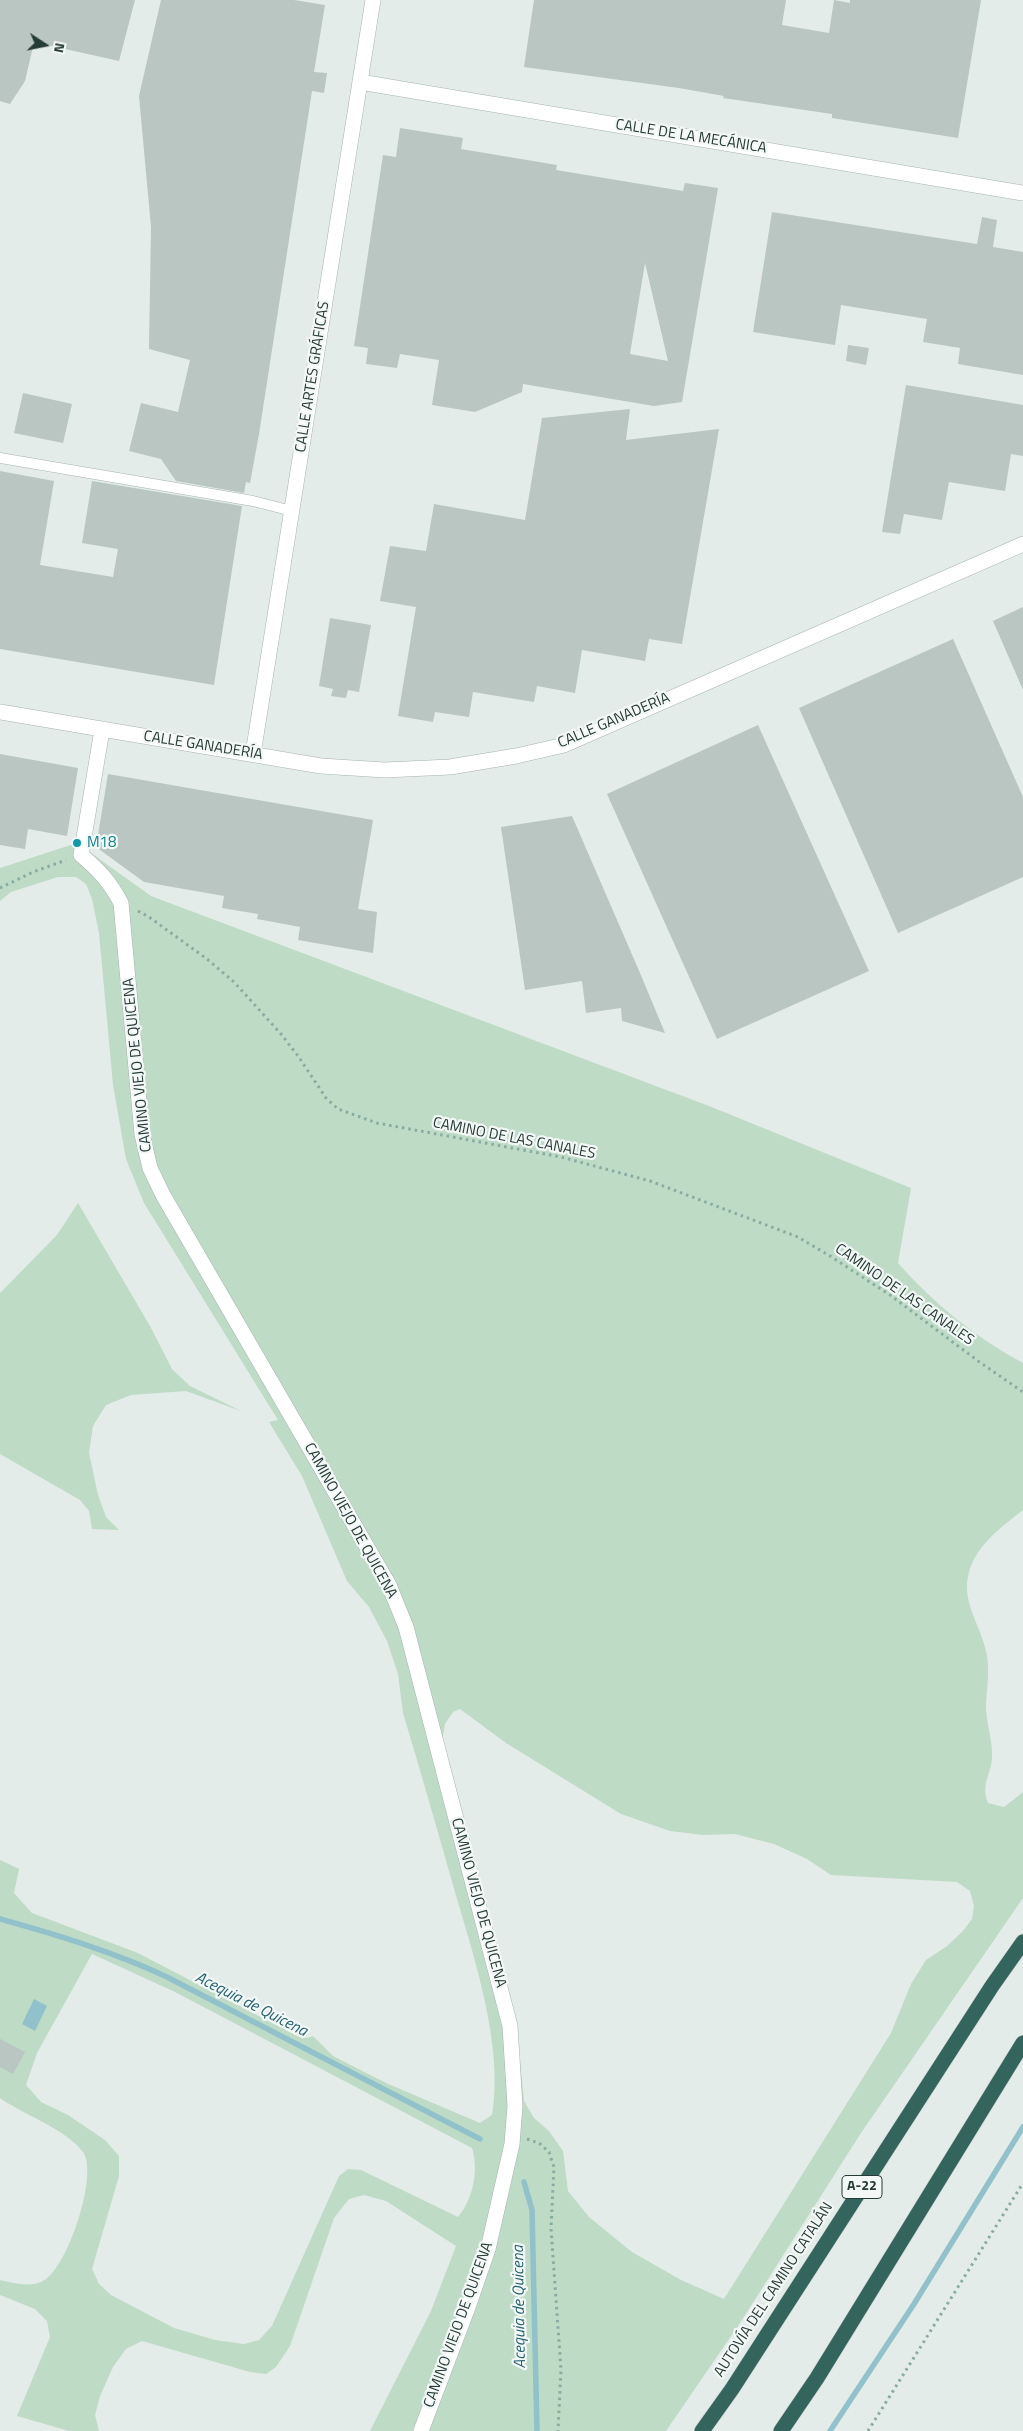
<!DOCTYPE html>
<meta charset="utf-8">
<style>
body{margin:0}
#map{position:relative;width:1023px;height:2431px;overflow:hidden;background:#e3ece8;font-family:"Titillium Web",sans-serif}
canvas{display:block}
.north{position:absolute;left:20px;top:20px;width:50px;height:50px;-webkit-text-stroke:4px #f3f8f6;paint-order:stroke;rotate:101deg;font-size:14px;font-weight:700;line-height:20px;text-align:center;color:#253b36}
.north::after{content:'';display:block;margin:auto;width:18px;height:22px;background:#253b36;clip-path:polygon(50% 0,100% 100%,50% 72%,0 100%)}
</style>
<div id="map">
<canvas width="1023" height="2431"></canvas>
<div class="north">N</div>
</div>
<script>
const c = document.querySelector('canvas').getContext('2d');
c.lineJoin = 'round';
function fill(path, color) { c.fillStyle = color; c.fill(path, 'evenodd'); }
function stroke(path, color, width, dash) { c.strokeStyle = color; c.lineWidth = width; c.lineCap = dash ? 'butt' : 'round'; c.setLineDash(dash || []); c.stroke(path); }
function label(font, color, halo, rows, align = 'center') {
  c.font = font + ' "Titillium Web",sans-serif'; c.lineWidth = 4.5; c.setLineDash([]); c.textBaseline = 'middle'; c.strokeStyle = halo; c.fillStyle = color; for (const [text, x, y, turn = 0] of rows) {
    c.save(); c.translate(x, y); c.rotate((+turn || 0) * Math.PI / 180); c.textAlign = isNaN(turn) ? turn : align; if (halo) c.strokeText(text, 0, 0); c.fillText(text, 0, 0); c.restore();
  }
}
fill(new Path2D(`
 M 77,843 L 151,896 L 709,1106 L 911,1188 L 898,1263 C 934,1304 975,1337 1023,1363 L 1023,1510 C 1001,1527 974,1547 968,1576 C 962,1605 983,1629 987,1656 C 990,1674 986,1692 986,1709 C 987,1726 993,1742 992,1759 C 990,1777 981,1784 988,1803 L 1004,1807 L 1023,1792 L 1023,1898 L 861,2133 L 740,2323 L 666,2431 L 370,2431 L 431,2311 L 456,2246 L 386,2201 L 364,2195 L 349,2199 L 334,2218 L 290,2346 L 276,2367 L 266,2374 L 250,2372 L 142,2341 L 126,2349 L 113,2367 L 100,2396 L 95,2415 L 99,2431 L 69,2431 L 17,2416 L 50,2337 L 47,2321 L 35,2309 L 0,2295 L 0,2280 C 12,2283 30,2287 41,2282 C 67,2272 99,2174 83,2152 C 66,2129 24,2115 0,2098 L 0,1860 L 19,1869 L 14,1893 L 32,1913 L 138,1953 L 299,2037 L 307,2038 L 313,2036 L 333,2056 L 386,2083 L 480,2123 L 492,2115 C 504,2047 474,1957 455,1892 C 438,1832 421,1773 403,1713 L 398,1674 L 387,1641 L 369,1607 L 347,1581 L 302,1476 L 269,1422 L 278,1420 L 144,1203 L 126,1159 L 113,1085 L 99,933 L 92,899 L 86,884 L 76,877 L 58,877 L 11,892 L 0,901 L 0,868 ZM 460,1709 L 506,1743 L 621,1814 L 670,1831 L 703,1835 L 735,1834 L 774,1844 L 807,1859 L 831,1875 L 957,1882 L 970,1891 L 974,1906 L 972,1919 L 962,1932 L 947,1946 L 926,1960 L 911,1984 L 891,2033 L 724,2299 L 681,2280 L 632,2252 L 589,2217 L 568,2191 L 563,2151 L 549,2131 L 534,2118 L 524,2101 L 519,2051 L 511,2006 L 442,1741 L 445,1724 L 453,1712 ZM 92,1954 L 175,1992 L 472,2148 C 479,2171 473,2199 458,2217 L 361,2170 L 348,2169 L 339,2176 L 272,2326 L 259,2340 L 244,2344 L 215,2340 L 174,2328 L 111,2295 L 99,2284 L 92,2269 L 119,2176 L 119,2156 L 105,2140 L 68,2115 L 41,2102 L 26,2085 L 37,2053 Z
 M 78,1203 L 150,1326 L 172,1369 L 190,1386 L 241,1411 L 186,1391 L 131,1395 L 106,1405 L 93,1426 L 89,1453 L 98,1495 L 106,1517 L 119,1530 L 92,1529 L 89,1511 L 80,1500 L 0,1454 L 0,1293 L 57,1235 Z`), '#bedbc6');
fill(new Path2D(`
 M 34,1999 L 47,2006 L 35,2031 L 22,2024 Z`), '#91c1cb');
stroke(new Path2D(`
 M 0,1919 C 57,1935 114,1952 167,1977 L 480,2139
 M 524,2182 L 532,2210 L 537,2431
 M 830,2431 L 914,2304 L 1023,2127`), '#91c1cb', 5.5);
fill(new Path2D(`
 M 0,0 L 135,0 L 119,61 L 34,42 L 25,81 L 10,104 L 0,101 Z
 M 161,0 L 294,0 L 325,5 L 314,72 L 327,73 L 324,93 L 312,91 L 259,434 L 250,483 L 246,482 L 244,493 L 176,481 L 161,459 L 129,451 L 141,403 L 178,412 L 190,360 L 149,349 L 151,227 L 139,96 Z
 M 534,0 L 786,0 L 782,25 L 829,33 L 834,0 L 850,3 L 850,0 L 981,0 L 958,138 L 832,118 L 832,114 L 723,98 L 724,96 L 679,88 L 524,67 Z
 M 400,128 L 463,138 L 461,149 L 557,165 L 556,170 L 683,191 L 685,183 L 718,188 L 682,402 L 654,406 L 523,384 L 522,392 L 475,412 L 432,405 L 439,360 L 400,354 L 397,368 L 366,364 L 368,348 L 354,346 L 383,155 L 396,157 ZM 645,263 L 668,361 L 630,354 Z
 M 772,212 L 977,244 L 982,217 L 997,220 L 993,247 L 1023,252 L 1023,375 L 958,364 L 960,348 L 923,342 L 927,319 L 841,305 L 835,345 L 753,332 Z
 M 848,345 L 869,348 L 866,365 L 846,361 Z
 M 906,385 L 1023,405 L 1023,456 L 1011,454 L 1005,491 L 949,482 L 942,520 L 904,514 L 900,534 L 882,532 Z
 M 23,393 L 72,404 L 63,443 L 14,433 Z
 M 630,409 L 626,440 L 719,429 L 682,644 L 649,639 L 645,661 L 582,650 L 575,693 L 537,686 L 534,702 L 473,692 L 469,717 L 435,712 L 433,722 L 398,716 L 416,607 L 380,601 L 390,546 L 426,551 L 434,504 L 525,520 L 542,418 Z
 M 0,471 L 54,481 L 40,565 L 113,577 L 118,549 L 82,543 L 92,481 L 242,506 L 214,685 L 0,649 Z
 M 1023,607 L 1023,690 L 993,621 Z
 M 330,618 L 371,625 L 359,692 L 348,690 L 346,698 L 331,696 L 333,689 L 319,686 Z
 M 953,639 L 1023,797 L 1023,877 L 898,933 L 799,708 Z
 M 758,725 L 869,971 L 717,1039 L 607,794 Z
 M 0,754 L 78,768 L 67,836 L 28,829 L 25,849 L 0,845 Z
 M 108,774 L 373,820 L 358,909 L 377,912 L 373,953 L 298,940 L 300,927 L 257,919 L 258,914 L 222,908 L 224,896 L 144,882 L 96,847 Z
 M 572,816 L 640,973 L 665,1033 L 622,1021 L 621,1008 L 586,1013 L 582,981 L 525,990 L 501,827 Z
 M 0,2039 L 25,2052 L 13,2074 L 0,2067 Z`), '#b9c6c1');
const service = new Path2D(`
 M 0,458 L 253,501 L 292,511`);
const minor = new Path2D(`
 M 360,82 L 1023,193
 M 0,712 L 321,766 L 385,770 L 450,767 L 516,756 L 564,745 L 1023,544
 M 102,730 L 81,855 C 98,869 110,882 121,903 L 142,1134 L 150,1168 L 163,1195 L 389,1585 L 406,1627 L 510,2026 L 515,2106 L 512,2144 L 488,2249 L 468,2307 L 421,2431
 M 253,754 L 373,0`);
const motorway = new Path2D(`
 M 702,2431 L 732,2389 L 992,1986 L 1023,1942
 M 781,2431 L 817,2378 L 1023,2043`);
stroke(service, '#a6b3af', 11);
stroke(minor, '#a6b3af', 16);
stroke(motorway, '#c2c8c7', 16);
stroke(new Path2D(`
 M 0,888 L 33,872 L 66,860
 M 138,911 L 149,917 L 207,959 L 234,982 L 281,1034 L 298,1056 L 326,1098 L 338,1109 L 377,1123 L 561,1157 L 650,1181 L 798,1237 L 830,1256 L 890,1295 L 978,1361 L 1023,1392
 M 527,2139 L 539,2143 L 549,2152 L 554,2167 L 551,2228 L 561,2370 L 558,2431
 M 868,2431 L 1023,2183`), '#87aca1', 3, [2.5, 4]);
stroke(service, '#fff', 10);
stroke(minor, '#fff', 15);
stroke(motorway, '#33655c', 15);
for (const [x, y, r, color] of [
 [77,843,5,"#0f9aa8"]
]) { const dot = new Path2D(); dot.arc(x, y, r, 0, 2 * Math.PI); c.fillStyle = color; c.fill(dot); stroke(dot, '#f3f8f6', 2); }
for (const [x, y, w] of [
 [862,2187,40]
]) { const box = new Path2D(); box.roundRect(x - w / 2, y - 11.5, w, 23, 4); c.fillStyle = '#f3f8f6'; c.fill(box); stroke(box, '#253b36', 1); }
label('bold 14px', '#253b36', null, [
 ["A-22",862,2187]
]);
label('15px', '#253b36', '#f3f8f6', [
 ["CALLE DE LA MECÁNICA",691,137,9],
 ["CALLE ARTES GRÁFICAS",313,377,-81],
 ["CALLE GANADERÍA",614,721,-23],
 ["CALLE GANADERÍA",203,746,9],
 ["CAMINO VIEJO DE QUICENA",138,1065,-96],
 ["CAMINO DE LAS CANALES",514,1139,11],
 ["CAMINO DE LAS CANALES",904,1295,35],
 ["CAMINO VIEJO DE QUICENA",350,1521,61],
 ["CAMINO VIEJO DE QUICENA",478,1903,75],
 ["AUTOVÍA DEL CAMINO CATALÁN",774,2290,-57],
 ["CAMINO VIEJO DE QUICENA",459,2325,-70]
]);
label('15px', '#0d838f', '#f3f8f6', [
 ["M18",87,843]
], 'left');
label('italic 16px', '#246372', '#f3f8f6', [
 ["Acequia de Quicena",251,2005,27],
 ["Acequia de Quicena",520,2307,-91]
]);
</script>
